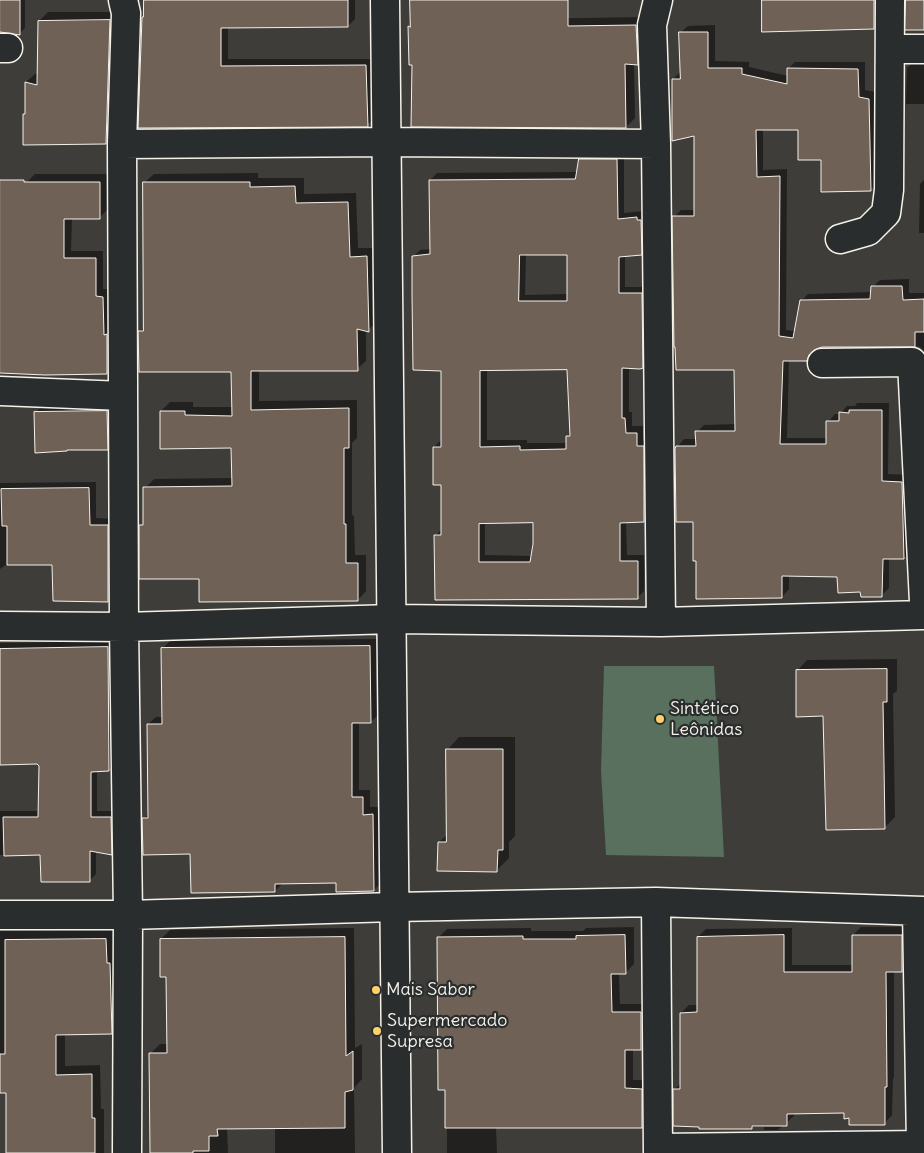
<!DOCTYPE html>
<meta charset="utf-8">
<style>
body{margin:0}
canvas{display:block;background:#3f3d3a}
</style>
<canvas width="924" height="1153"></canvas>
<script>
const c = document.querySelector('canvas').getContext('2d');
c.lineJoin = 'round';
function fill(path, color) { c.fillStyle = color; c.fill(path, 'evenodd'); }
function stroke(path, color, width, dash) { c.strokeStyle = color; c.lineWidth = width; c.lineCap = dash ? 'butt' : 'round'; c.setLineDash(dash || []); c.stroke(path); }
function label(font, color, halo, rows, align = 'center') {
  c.font = font + ' Delius,sans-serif'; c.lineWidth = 4.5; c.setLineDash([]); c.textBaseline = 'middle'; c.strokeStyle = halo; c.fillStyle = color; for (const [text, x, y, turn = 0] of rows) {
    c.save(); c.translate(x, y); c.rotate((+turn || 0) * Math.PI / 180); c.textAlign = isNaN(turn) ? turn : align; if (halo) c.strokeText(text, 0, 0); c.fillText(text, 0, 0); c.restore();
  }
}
fill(new Path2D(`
 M 604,666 L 714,666 L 724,857 L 606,855 L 601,771 Z`), '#58705d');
fill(new Path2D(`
 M 0,0 L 25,0 L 25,28 L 19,34 L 0,31 Z
 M 145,0 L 355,0 L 355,19 L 348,26 L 228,27 L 228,59 L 372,59 L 374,118 L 367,125 L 139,127 Z
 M 412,0 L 519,0 L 520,19 L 645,17 L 646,54 L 637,63 L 634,63 L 635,118 L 626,127 L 413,64 L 410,27 L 412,25 Z
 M 763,0 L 883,0 L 883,19 L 874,28 Z
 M 48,12 L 118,12 L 115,134 L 106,142 L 26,82 L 35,74 L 38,74 L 39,21 Z
 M 715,25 L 715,61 L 749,62 L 749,67 L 788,76 L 788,69 L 795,62 L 865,62 L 865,90 L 876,92 L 878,183 L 870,190 L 822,159 L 799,128 L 763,129 L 763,170 L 787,169 L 786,330 L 795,331 L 801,301 L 808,294 L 872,292 L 873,287 L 880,280 L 909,279 L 909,293 L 924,293 L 924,351 L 920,347 L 912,345 L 822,346 L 815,348 L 814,352 L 806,360 L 789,360 L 787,438 L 828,438 L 828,422 L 835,414 L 840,414 L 847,406 L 855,406 L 857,403 L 889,403 L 888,474 L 909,475 L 913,550 L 906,557 L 889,557 L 889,588 L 882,595 L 861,591 L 839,576 L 789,575 L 789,589 L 782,597 L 697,559 L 694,521 L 677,447 L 684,439 L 697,439 L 697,432 L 704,425 L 736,424 L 736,369 L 674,217 L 681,210 L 695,210 L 695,134 L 673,79 L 680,72 L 680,33 L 688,26 Z
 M 914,61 L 924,61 L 924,104 L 906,104 L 907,68 Z
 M 587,153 L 624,153 L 624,213 L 644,211 L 648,246 L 641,253 L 625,255 L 625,287 L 648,287 L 649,359 L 642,367 L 629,367 L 629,412 L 632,412 L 632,426 L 643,426 L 643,439 L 650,440 L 651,514 L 644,521 L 626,521 L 627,555 L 644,555 L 644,591 L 637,598 L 436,599 L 435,536 L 442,529 L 442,484 L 434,447 L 441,440 L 442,370 L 413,257 L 420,250 L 431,249 L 430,180 L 437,173 L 577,172 L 580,160 ZM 526,254 L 568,254 L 568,294 L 525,295 ZM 568,369 L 571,432 L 567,437 L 567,443 L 527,443 L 527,440 L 487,440 L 487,370 ZM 485,522 L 534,522 L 532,556 L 485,555 Z
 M 258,173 L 258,178 L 304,178 L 304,194 L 356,193 L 358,248 L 375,248 L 377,322 L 368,330 L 366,330 L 366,361 L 357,369 L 259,370 L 259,401 L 357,400 L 357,438 L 352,443 L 352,515 L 354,516 L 355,555 L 366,555 L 366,591 L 358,600 L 200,577 L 140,526 L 145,522 L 145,488 L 154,479 L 233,478 L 232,447 L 161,411 L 170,402 L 193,402 L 193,407 L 233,407 L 232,371 L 140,332 L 144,327 L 145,182 L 154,174 Z
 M 35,174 L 108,174 L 107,210 L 99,218 L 72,218 L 71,251 L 103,251 L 103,289 L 111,289 L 114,364 L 106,372 L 0,359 L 0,299 L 27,182 Z
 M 924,180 L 924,233 L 919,233 L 920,184 Z
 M 42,406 L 113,406 L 113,442 L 107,448 L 36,412 Z
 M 96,482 L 96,518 L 114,519 L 115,593 L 108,600 L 53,563 L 7,564 L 0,569 L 0,483 Z
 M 377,639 L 379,714 L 371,722 L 359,722 L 359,790 L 370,790 L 370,807 L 380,807 L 382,882 L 374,890 L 337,882 L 283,883 L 275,891 L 191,853 L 144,819 L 149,813 L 148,724 L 156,717 L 163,717 L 162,649 L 170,641 Z
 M 114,641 L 115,764 L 108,770 L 97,770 L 97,811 L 117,811 L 118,847 L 111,854 L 96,851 L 96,874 L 90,880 L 42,854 L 0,855 L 0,811 L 40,811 L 39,763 L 0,764 L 0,643 Z
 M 897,659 L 897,691 L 893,694 L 895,817 L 884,828 L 824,715 L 797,671 L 807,660 Z
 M 459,737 L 515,737 L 515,836 L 509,842 L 509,858 L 496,871 L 439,842 L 448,834 L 447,750 Z
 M 634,927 L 634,964 L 625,973 L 619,973 L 620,1004 L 649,1004 L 650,1040 L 641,1049 L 633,1049 L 633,1080 L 650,1080 L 650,1118 L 642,1126 L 496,1128 L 497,1153 L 447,1153 L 447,1089 L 438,938 L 447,929 L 531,928 L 531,931 L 583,931 L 586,928 Z
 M 861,927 L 909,927 L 910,963 L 902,971 L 894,971 L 894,1077 L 893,1079 L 892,1115 L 884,1124 L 851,1117 L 846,1112 L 794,1113 L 794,1116 L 778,1130 L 764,1130 L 764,1127 L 700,1127 L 674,1090 L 681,1083 L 681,1013 L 689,1005 L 698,1005 L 698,937 L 706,929 L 792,928 L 792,965 L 853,965 L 853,935 Z
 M 354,928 L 355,1048 L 362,1044 L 362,1079 L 354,1088 L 355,1153 L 275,1153 L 275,1127 L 227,1128 L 228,1153 L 151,1153 L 150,1054 L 160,1044 L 168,1044 L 167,976 L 161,939 L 170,930 Z
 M 115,930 L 121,1023 L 111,1033 L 65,1034 L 65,1066 L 100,1065 L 101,1109 L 104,1109 L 104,1153 L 8,1153 L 7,1092 L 0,1092 L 0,931 Z`), '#0007');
const building = new Path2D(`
 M 0,0 L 20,0 L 20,35 L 0,32 Z
 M 144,0 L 348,0 L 348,27 L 221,28 L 221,66 L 366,65 L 368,127 L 138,128 L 142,17 L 143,17 Z
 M 410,0 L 568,0 L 568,26 L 636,25 L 638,65 L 625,64 L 626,128 L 411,127 L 412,65 L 409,65 L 408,26 L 410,27 Z
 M 762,0 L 874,0 L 874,29 L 762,32 Z
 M 906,0 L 924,0 L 924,30 L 905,30 Z
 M 110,20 L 106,144 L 23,145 L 23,114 L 25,114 L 25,82 L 37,85 L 38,21 Z
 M 679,32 L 708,32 L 708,68 L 742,68 L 742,74 L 787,84 L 787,68 L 858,69 L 859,97 L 869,99 L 871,191 L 821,192 L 821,160 L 798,160 L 798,130 L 756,130 L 757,177 L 780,176 L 779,336 L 793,338 L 800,300 L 870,299 L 871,286 L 902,286 L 903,300 L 924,299 L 924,332 L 915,332 L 915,347 L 822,347 L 814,350 L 809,355 L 807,361 L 783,361 L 780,444 L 826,444 L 826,421 L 839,421 L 839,412 L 849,413 L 849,410 L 882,410 L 882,481 L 902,482 L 904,559 L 883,559 L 882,597 L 861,597 L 860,592 L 838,593 L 837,577 L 782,576 L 782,598 L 696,599 L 696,561 L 693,561 L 693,522 L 676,522 L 675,449 L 676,446 L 696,446 L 695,431 L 735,431 L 734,370 L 676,370 L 675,347 L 674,347 L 672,216 L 694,216 L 694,136 L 672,141 L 672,79 L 680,79 Z
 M 579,159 L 617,159 L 618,219 L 637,217 L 637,220 L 641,220 L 642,255 L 619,257 L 619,293 L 642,293 L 643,368 L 640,369 L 622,368 L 622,418 L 625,418 L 626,433 L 637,433 L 637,446 L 644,446 L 644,522 L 620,523 L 620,561 L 638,561 L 638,599 L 435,600 L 434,535 L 441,535 L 441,485 L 433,485 L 433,447 L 441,447 L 441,371 L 413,370 L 412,295 L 412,256 L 430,254 L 429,180 L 575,179 ZM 520,255 L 567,255 L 567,301 L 519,301 ZM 567,370 L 570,436 L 566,436 L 566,449 L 520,450 L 520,446 L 480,447 L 480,371 ZM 533,523 L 533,544 L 530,562 L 479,562 L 479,524 Z
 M 0,180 L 24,180 L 24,182 L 100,182 L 100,219 L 64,219 L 64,258 L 96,258 L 96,296 L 103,297 L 104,335 L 107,334 L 107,374 L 45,375 L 0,373 Z
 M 143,182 L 250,182 L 250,187 L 295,186 L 296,203 L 348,202 L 350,257 L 367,256 L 369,332 L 357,329 L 358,371 L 251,371 L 251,410 L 349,408 L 349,448 L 344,448 L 344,524 L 346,524 L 346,563 L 358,563 L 358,601 L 199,602 L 199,579 L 139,579 L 139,525 L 143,525 L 143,487 L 232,486 L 231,448 L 160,449 L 160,411 L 185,411 L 185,415 L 232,416 L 231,372 L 139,372 L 138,331 L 143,331 Z
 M 107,411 L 108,450 L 67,450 L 67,451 L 35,453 L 34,412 Z
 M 89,488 L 90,525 L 108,525 L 108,602 L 53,601 L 52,565 L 7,565 L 7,526 L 2,526 L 1,489 Z
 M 370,646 L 371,723 L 352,723 L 352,797 L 363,797 L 363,815 L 373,814 L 374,891 L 336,892 L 336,883 L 275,884 L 275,892 L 191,893 L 190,854 L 143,855 L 142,818 L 148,818 L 147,724 L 162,724 L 161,648 Z
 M 108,647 L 109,771 L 91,772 L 91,817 L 111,817 L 112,855 L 90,851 L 90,882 L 41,882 L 40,855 L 4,856 L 3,817 L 38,817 L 39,766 L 37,764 L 0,765 L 0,649 Z
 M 887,669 L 887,702 L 883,702 L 885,829 L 826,830 L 823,716 L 796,717 L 796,670 Z
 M 446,749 L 503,749 L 503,850 L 498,850 L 497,872 L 437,871 L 438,842 L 446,842 Z
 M 625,935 L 626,974 L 611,974 L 612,1012 L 641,1012 L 641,1050 L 625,1050 L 625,1088 L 642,1089 L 642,1128 L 445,1128 L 445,1090 L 438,1090 L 437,937 L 523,936 L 523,939 L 576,939 L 576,936 Z
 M 784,935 L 784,972 L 852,972 L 852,935 L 902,935 L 902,972 L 886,972 L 887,1087 L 885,1087 L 885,1125 L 849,1125 L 849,1118 L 844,1119 L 844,1113 L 787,1114 L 787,1126 L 752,1126 L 752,1129 L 699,1129 L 699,1127 L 673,1126 L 673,1089 L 680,1089 L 680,1013 L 697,1012 L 697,937 Z
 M 345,937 L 346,1056 L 353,1051 L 353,1090 L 345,1092 L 345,1128 L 217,1129 L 218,1136 L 209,1136 L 209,1151 L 193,1151 L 193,1153 L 150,1153 L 149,1053 L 167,1053 L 166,977 L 160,977 L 160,939 Z
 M 106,939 L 107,963 L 110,963 L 112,1034 L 56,1035 L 56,1075 L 92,1074 L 92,1118 L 95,1118 L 95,1153 L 6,1153 L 6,1093 L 0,1093 L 0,1054 L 5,1054 L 5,940 Z`);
fill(building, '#6f6156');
stroke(building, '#f4f1e8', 1);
const street = new Path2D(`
 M 123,0 L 126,13 L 122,144 L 124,627 L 128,915 L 127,1153
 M 385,0 L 397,1153
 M 658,0 L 652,25 L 656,144 L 661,622
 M 0,48 L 8,48
 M 891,49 L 924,49
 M 122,144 L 387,142 L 656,144
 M 840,239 L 868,231 L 886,213 L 889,190 L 890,0
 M 822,363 L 912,362 L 924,602
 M 0,391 L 123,396
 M 0,626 L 124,627 L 393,619 L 661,622 L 924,615
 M 656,902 L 658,1153
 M 917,911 L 921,1145
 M 0,915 L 128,915 L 394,907 L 656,902 L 924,911
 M 658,1148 L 924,1145`);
stroke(street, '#f4f1e8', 31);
stroke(street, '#2a2d2e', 28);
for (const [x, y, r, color] of [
 [660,719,5,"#ffd166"],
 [376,990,5,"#ffd166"],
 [377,1031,5,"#ffd166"]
]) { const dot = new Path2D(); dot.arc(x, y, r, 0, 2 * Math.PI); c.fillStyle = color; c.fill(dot); stroke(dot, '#2a2d2e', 2); }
label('18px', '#f4f1e8', '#2a2d2e', [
 ["Sintético",670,709],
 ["Leônidas",670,730],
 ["Mais Sabor",386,990],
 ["Supermercado",387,1021],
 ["Supresa",387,1042]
], 'left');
</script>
